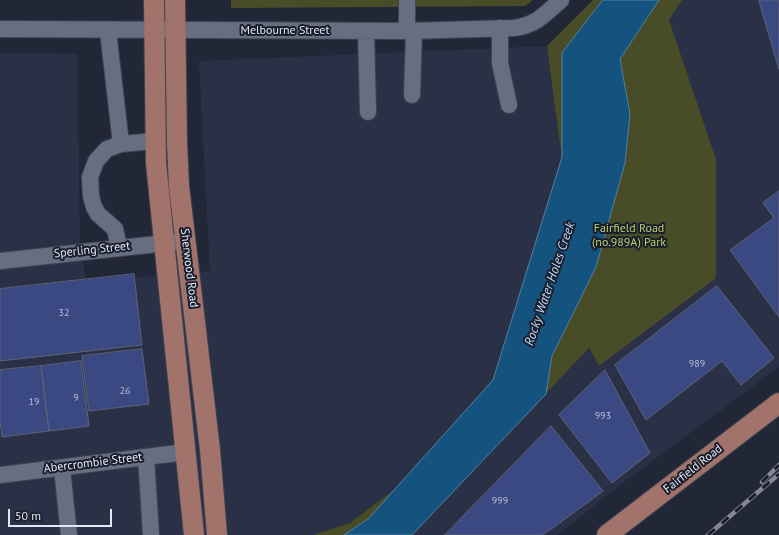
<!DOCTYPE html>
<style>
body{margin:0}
#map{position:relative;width:779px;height:535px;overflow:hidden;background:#222737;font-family:"PT Sans",sans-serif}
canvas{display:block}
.scale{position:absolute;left:8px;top:509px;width:104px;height:18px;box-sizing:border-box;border:2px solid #e3e7f2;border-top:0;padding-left:5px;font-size:12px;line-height:14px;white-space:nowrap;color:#e3e7f2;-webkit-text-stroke:3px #191e2d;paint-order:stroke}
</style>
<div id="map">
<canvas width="779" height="535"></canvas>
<div class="scale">50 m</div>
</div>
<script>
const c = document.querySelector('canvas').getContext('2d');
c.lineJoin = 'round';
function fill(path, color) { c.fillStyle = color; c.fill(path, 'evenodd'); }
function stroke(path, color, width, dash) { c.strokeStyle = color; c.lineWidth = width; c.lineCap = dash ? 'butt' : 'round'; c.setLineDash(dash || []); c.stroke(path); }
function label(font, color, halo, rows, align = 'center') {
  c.font = font + ' "PT Sans",sans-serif'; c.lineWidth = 4; c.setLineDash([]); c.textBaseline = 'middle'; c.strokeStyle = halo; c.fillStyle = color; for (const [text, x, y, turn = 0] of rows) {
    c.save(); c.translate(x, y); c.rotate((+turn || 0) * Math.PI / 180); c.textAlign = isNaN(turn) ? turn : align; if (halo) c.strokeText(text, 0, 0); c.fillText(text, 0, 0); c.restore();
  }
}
fill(new Path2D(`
 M 682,0 L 779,0 L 779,367 L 620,485 L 558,535 L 412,535 L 589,348 L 599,365 L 716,159 L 669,20 Z
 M 547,46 L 562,160 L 493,380 L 400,485 L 350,523 L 313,535 L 0,535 L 0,53 L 77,54 L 80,241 L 86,282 L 210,271 L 199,61 Z`), '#2a3147');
fill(new Path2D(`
 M 231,0 L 533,0 L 525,6 L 231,8 Z
 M 593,0 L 682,0 L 669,20 L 716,159 L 716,278 L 599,366 L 589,348 L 412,535 L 313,535 L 350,523 L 400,485 L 493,380 L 562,160 L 547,46 Z`), '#494d27');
const water = new Path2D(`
 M 603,0 L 659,0 L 620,59 L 630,114 L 625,163 L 596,267 L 552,356 L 546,394 L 412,535 L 344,535 L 368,519 L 493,380 L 562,157 L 562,53 Z`);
fill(water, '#15537f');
stroke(water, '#537fa2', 1);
const building = new Path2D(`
 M 759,0 L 779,0 L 779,69 Z
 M 779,191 L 779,317 L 730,250 L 774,218 L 763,203 Z
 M 134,274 L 142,345 L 0,361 L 0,289 Z
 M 717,286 L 774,358 L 741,385 L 722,361 L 646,420 L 615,365 Z
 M 142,349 L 149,404 L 89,411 L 82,356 Z
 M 81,361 L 89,426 L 49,431 L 41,366 Z
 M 41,366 L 49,431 L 2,437 L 0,421 L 0,370 Z
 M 605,370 L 650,453 L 612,483 L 559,415 Z
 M 551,426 L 603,491 L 553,528 L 542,535 L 445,535 Z`);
fill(building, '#3b4982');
stroke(building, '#5d6375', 1);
const minor = new Path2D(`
 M 407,0 L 407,31
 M 500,28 L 500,63 L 509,105
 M 0,29 L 407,31 L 514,28 C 537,25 545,14 561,0
 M 108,31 L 121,144
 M 366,31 L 368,112
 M 412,95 L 414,31
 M 119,247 L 115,229 L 98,214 L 94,207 L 91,196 L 90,177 L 96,161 L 107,149 L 121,144 L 155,141
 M 0,261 L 185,241
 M 146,457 L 151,535
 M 62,468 L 69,535
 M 0,475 L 186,452`);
const major = new Path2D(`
 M 154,0 L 156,163 L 194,535
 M 175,0 L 177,143 L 179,186 L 210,450 L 217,535
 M 607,535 L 779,403`);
stroke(minor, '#404451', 18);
stroke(major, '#404451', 22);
stroke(minor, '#686e81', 16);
stroke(major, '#a1736b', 20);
const rail = new Path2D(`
 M 762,482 L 779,465
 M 708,535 L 779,474`);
stroke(rail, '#848896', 4.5);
stroke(rail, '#191e2d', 3, [9]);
label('10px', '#b9c0d6', null, [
 ["32",64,313],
 ["989",697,364],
 ["26",125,391],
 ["9",76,398],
 ["19",34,402],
 ["993",603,416],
 ["999",500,501]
]);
label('12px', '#e3e7f2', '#191e2d', [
 ["Melbourne Street",285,31],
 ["Sperling Street",92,250,-6],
 ["Sherwood Road",189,268,83],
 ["Abercrombie Street",93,463,-7],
 ["Fairfield Road",693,469,-38]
]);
label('12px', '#c2ce6a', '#191e2d', [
 ["Fairfield Road",629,229],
 ["(no.989A) Park",629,243]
]);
label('italic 13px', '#bddbf7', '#191e2d', [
 ["Rocky Water Holes Creek",550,284,-71]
]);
</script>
